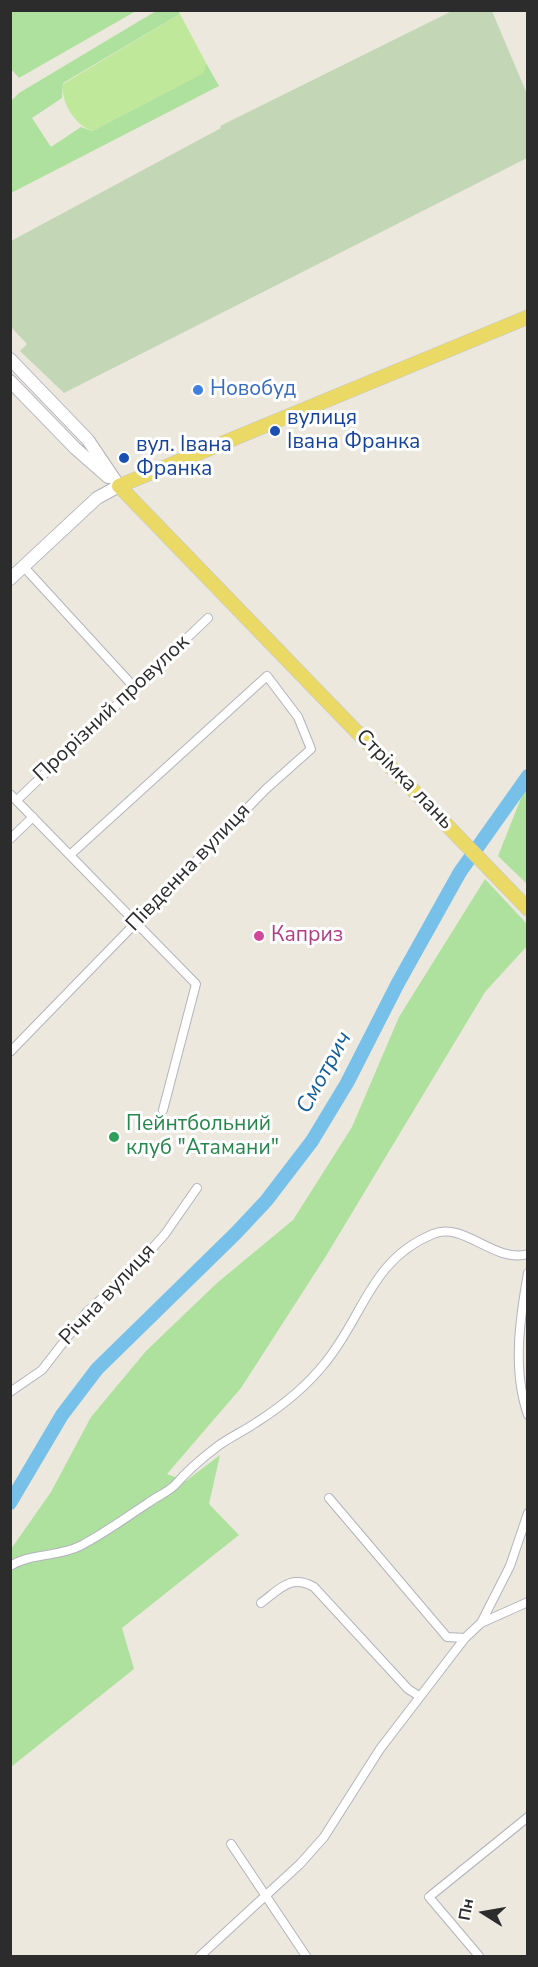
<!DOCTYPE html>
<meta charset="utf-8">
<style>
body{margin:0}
#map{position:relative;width:538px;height:1967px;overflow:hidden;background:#ede8de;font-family:"Nunito Sans",sans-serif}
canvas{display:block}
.frame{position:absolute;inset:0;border:12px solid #2c2c2c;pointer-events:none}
.north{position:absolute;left:454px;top:1883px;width:60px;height:60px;-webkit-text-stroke:4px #fff;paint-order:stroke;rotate:281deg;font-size:16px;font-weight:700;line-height:24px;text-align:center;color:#2c2c2c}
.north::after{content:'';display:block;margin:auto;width:21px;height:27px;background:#2c2c2c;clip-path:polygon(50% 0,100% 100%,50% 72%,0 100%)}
</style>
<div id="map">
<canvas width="538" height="1967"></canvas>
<div class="frame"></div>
<div class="north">Пн</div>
</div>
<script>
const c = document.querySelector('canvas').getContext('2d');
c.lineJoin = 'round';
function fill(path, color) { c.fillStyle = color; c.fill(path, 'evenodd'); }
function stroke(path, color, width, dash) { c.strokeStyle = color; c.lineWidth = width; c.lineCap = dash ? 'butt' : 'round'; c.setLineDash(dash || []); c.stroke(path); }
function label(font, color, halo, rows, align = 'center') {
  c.font = font + ' "Nunito Sans",sans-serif'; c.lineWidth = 6; c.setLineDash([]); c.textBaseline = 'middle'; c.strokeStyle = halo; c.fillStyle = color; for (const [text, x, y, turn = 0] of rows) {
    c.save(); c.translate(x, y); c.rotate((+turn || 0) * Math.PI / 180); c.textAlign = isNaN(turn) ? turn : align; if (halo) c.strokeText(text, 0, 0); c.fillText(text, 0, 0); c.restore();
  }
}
fill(new Path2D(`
 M 14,11 L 14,10 L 136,11 L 19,78 L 11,69 L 11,14 Z
 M 156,11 L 178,11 L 180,14 L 63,83 L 62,98 L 32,118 L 51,147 L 81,127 L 92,131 L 203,73 L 206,63 L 219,86 L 11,193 L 11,101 L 19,93 Z
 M 527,783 L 527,884 L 498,856 Z
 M 485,879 L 527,924 L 527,946 L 485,992 L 326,1256 L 241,1388 L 167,1474 L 186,1481 L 220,1455 L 209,1504 L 239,1535 L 122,1628 L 134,1669 L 11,1767 L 11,1549 L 51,1492 L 91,1417 L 146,1351 L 217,1283 L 293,1220 L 352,1127 L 399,1017 Z`), '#aee19d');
fill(new Path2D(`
 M 454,10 L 492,11 L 527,94 L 527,158 L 64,393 L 20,351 L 27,344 L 11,327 L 11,241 L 221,128 L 220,126 Z`), '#c3d6b6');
fill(new Path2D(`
 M 180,14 L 206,63 L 204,73 L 92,131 C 74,124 61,103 63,84 Z`), '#bfe89a');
stroke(new Path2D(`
 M 10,1503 L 62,1415 L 97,1369 L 236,1233 L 266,1201 L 312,1141 L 347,1083 L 398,983 L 460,872 L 528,776`), '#76c0ea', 14);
const street = new Path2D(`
 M 23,566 L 134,687
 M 10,794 L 196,984 L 163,1110
 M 17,800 L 208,618
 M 10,839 L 33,817
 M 10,1052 L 266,789 L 311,749 L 298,717 L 267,676 L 71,854
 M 528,1273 C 520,1318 512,1370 528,1415
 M 10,1392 L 42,1370 L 86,1313 L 134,1269 L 165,1234 L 197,1188
 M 329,1498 L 447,1637 L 465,1638
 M 10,1566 C 31,1553 58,1557 80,1546 C 105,1533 125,1518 148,1503 C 156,1497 168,1492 175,1485 C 188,1470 202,1458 218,1446 C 230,1437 244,1431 257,1422 C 282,1406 306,1387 325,1363 C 364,1316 370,1260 433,1234 C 464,1221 495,1264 528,1254
 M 261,1603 C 280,1589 290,1574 314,1587 L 408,1689 L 419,1696
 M 481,1623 L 510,1566 L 528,1513
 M 231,1844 L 306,1956
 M 200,1956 L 300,1864 L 324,1837 L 380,1749 L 465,1638 L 481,1623 L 528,1602
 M 479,1956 L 429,1897 L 528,1817`);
const secondary = new Path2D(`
 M 10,359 L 88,440 L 119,486
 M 10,381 L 75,448 L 108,477
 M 10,579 L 97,498 L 119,486`);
const primary = new Path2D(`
 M 528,317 L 119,486 L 528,909`);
stroke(street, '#b2b3be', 10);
stroke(secondary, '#b2b3be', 14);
stroke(primary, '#c8c8c8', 15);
stroke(street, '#fff', 8);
stroke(secondary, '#fff', 12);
stroke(primary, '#ebd965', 14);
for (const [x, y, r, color] of [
 [198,390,6,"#3f7fe0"],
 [275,431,6,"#1a4fb4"],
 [124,458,6,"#1a4fb4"],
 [259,936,6,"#d1479c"],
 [114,1137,6,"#2e9e5b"]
]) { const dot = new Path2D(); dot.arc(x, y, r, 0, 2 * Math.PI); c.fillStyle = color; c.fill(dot); stroke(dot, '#fff', 2); }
label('21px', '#366cbe', '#fff', [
 ["Новобуд",210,390]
], 'left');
label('21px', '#164399', '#fff', [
 ["вулиця",287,419],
 ["Івана Франка",287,443],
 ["вул. Івана",136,446],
 ["Франка",136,470]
], 'left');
label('21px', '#2c2c2c', '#fff', [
 ["Прорізний провулок",112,709,-43],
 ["Стрімка лань",404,780,46],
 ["Південна вулиця",189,868,-46],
 ["Річна вулиця",108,1295,-47]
]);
label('21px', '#b23c85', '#fff', [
 ["Каприз",271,936]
], 'left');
label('21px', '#27864d', '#fff', [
 ["Пейнтбольний",126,1125],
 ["клуб \"Атамани\"",126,1149]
], 'left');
label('italic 22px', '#135e98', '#fff', [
 ["Смотрич",325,1073,-61]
]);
</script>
